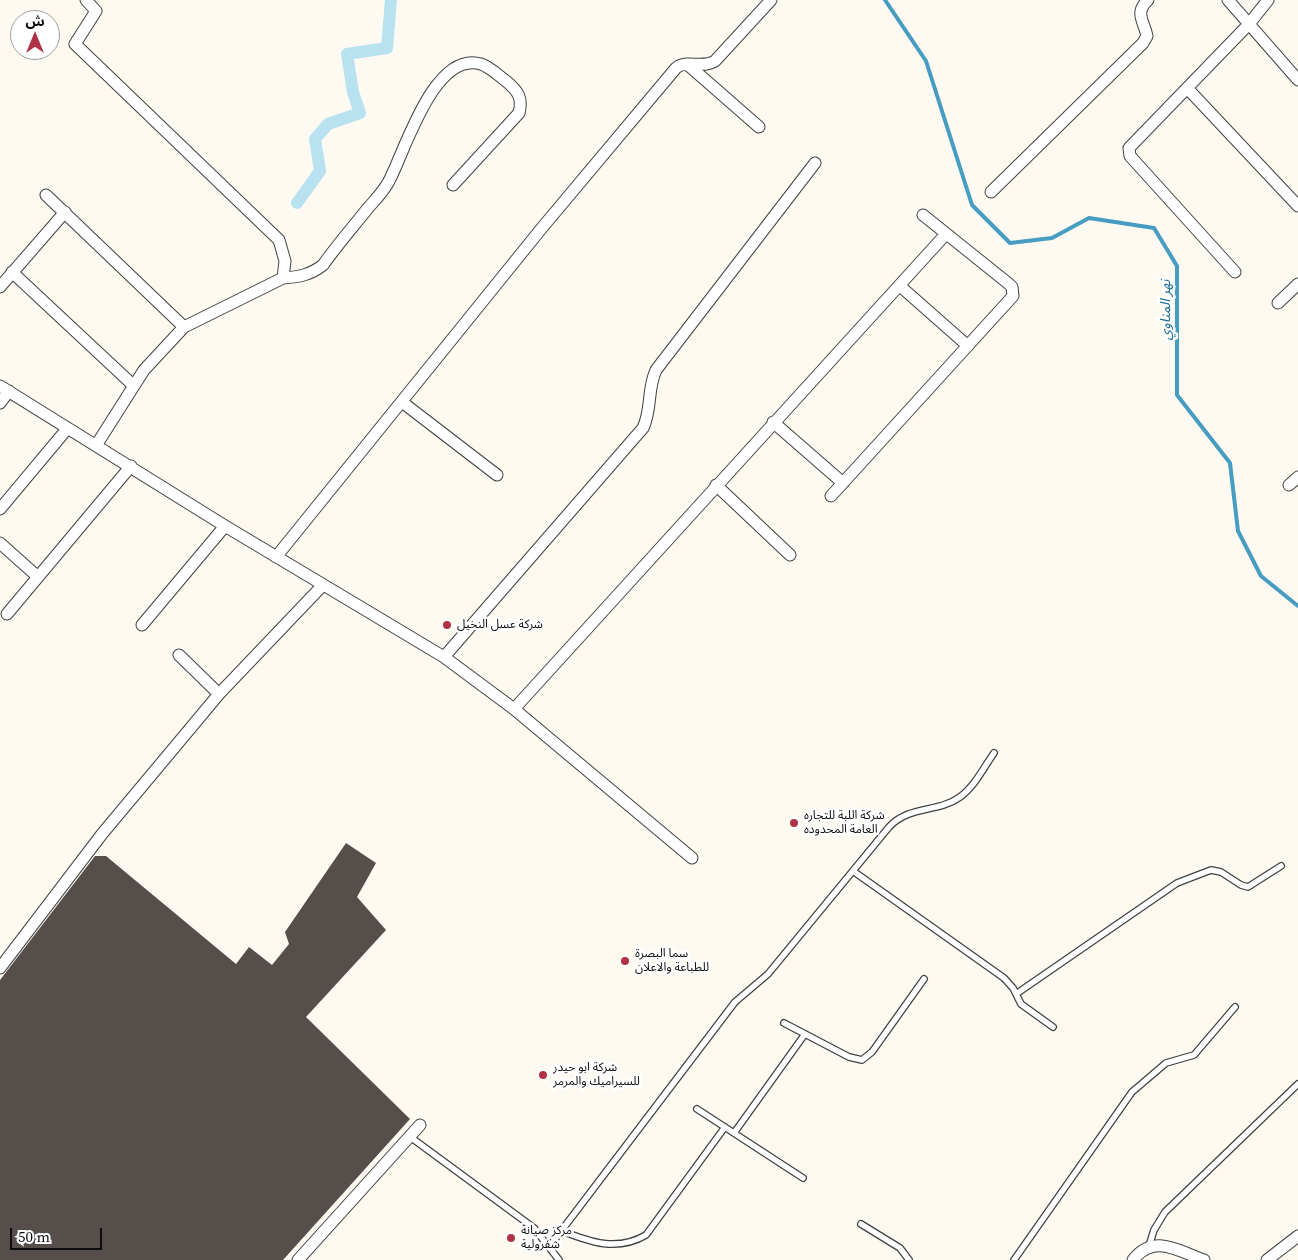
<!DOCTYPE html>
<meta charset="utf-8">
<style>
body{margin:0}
#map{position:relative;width:1298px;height:1260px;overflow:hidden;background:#fefaf1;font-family:"Source Serif 4","Noto Sans Arabic",serif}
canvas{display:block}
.north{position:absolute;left:10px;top:10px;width:50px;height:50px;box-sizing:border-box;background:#fff;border:1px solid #9f9f9f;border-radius:50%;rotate:0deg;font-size:14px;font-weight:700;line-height:20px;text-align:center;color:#0e0e0e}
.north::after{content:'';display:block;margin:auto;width:18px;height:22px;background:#b23245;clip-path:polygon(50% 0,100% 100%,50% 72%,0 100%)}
.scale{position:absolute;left:10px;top:1228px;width:92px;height:22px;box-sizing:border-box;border:2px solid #0e0e0e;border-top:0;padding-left:6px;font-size:15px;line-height:18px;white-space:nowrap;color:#0e0e0e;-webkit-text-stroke:4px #fff;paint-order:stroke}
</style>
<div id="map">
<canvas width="1298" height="1260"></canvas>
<div class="north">ش</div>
<div class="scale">50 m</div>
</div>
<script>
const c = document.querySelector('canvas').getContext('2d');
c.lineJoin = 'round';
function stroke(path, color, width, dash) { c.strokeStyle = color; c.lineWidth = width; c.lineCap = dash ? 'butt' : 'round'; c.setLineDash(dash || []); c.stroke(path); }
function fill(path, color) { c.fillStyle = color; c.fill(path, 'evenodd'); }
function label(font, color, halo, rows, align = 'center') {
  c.font = font + ' "Source Serif 4","Noto Sans Arabic",serif'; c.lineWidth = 5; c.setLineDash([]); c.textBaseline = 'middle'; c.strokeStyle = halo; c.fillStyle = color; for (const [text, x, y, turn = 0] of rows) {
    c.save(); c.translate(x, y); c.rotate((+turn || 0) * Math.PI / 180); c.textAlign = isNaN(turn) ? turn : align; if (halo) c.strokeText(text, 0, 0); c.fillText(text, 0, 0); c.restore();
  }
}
stroke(new Path2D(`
 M 885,0 L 926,61 L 972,205 L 1010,243 L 1052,238 L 1089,218 L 1154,228 L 1177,266 L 1177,395 L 1230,463 L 1238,531 L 1261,576 L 1298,606`), '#479dc1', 4);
stroke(new Path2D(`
 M 297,203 L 320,171 L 315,139 L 328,124 L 360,113 L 353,92 L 347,54 L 387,48 L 391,0`), '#b9e2f1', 12);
fill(new Path2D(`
 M 346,843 L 376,863 L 357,897 L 386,930 L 306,1017 L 410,1119 L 283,1260 L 0,1260 L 0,980 L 95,856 L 106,856 L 236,964 L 249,947 L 272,965 L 289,944 L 285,932 Z`), '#564e4b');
const service = new Path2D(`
 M 853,871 L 1004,978 L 1013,988 L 1021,1004 L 1053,1027
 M 1016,994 L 1177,883 L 1211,870 L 1221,872 L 1241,885 L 1248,887 L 1281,866
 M 784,1023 L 849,1057 L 862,1060 L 872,1052 L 924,979
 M 697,1109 L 803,1178
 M 734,1133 L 805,1034
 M 409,1136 L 534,1228 L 559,1260
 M 861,1224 L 900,1248 L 909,1260
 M 562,1231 C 590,1242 617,1252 646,1235 L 725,1127
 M 1149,1246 L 1154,1230 L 1165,1212 L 1298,1084
 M 549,1247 L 735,1002 L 768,974 L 889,827 C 909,805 938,813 960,797 C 975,786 984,767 994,753
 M 1014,1260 L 1132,1092 L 1166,1063 L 1194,1055 L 1235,1007`);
const minor = new Path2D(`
 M 86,0 L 96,11 L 75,44 L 279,240 L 285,261 L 283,278 L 184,327 L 144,370 L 97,444
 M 1228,0 L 1298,80
 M 687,64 L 759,127
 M 1187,88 L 1298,206
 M 991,192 L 1143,43 L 1147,36 C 1144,21 1134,13 1148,0
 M 46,195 L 184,327
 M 12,272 L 134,386
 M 1235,272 L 1130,156 L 1129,148 L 1249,24 L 1268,0
 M 283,278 C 299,277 310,275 323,265 C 337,245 353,227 368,208 C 375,200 384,191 389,181 C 405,151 434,50 481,64 C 490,67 499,76 506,81 C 518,91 523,98 519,113 L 453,185
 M 900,286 L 968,346
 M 0,287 L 65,212
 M 1278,303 L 1298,284
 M 0,386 L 225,526 L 444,657 L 514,709 L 692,858
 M 402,402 L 497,475
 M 0,403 L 9,391
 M 773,422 L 843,483
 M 716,485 L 790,555
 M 1289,485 L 1298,477
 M 831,496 L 1013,296 L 1012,287 L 1009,284 L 923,215
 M 0,509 L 67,429
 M 0,543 L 38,577
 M 276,557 L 541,229 L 676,68 C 686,59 703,69 715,61 L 771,0
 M 7,614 L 131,466
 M 142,625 L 225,526
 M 179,655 L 219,694
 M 444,657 L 643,428 C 652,410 647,389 656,370 L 815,163
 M 514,709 L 946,234
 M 0,968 L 102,834 L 219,694 L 323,585
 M 298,1260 L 420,1125
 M 1133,1260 C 1154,1233 1178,1251 1204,1260
 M 1267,1260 L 1298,1236`);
stroke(service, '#414141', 8);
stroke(minor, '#414141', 13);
stroke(service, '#fff', 5.5);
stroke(minor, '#fff', 11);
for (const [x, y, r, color] of [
 [447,625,5,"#b23245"],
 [794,823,5,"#b23245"],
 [625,961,5,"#b23245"],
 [543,1075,5,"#b23245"],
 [511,1238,5,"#b23245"]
]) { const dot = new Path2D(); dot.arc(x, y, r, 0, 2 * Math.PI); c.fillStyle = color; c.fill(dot); stroke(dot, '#fff', 2); }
label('12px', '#0e0e0e', '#fff', [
 ["شركة عسل النخيل",457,625],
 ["شركة اللبة للتجاره",804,816],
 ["العامة المحدوده",804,830],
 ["سما البصرة",635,954],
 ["للطباعة والاعلان",635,968],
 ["شركة ابو حيدر",553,1068],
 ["للسيراميك والمرمر",553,1082],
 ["مركز صيانة",521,1231],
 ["شفرولية",521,1245]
], 'left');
label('italic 14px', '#226e95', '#fff', [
 ["نهر المناوي",1166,310,-90]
]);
</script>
